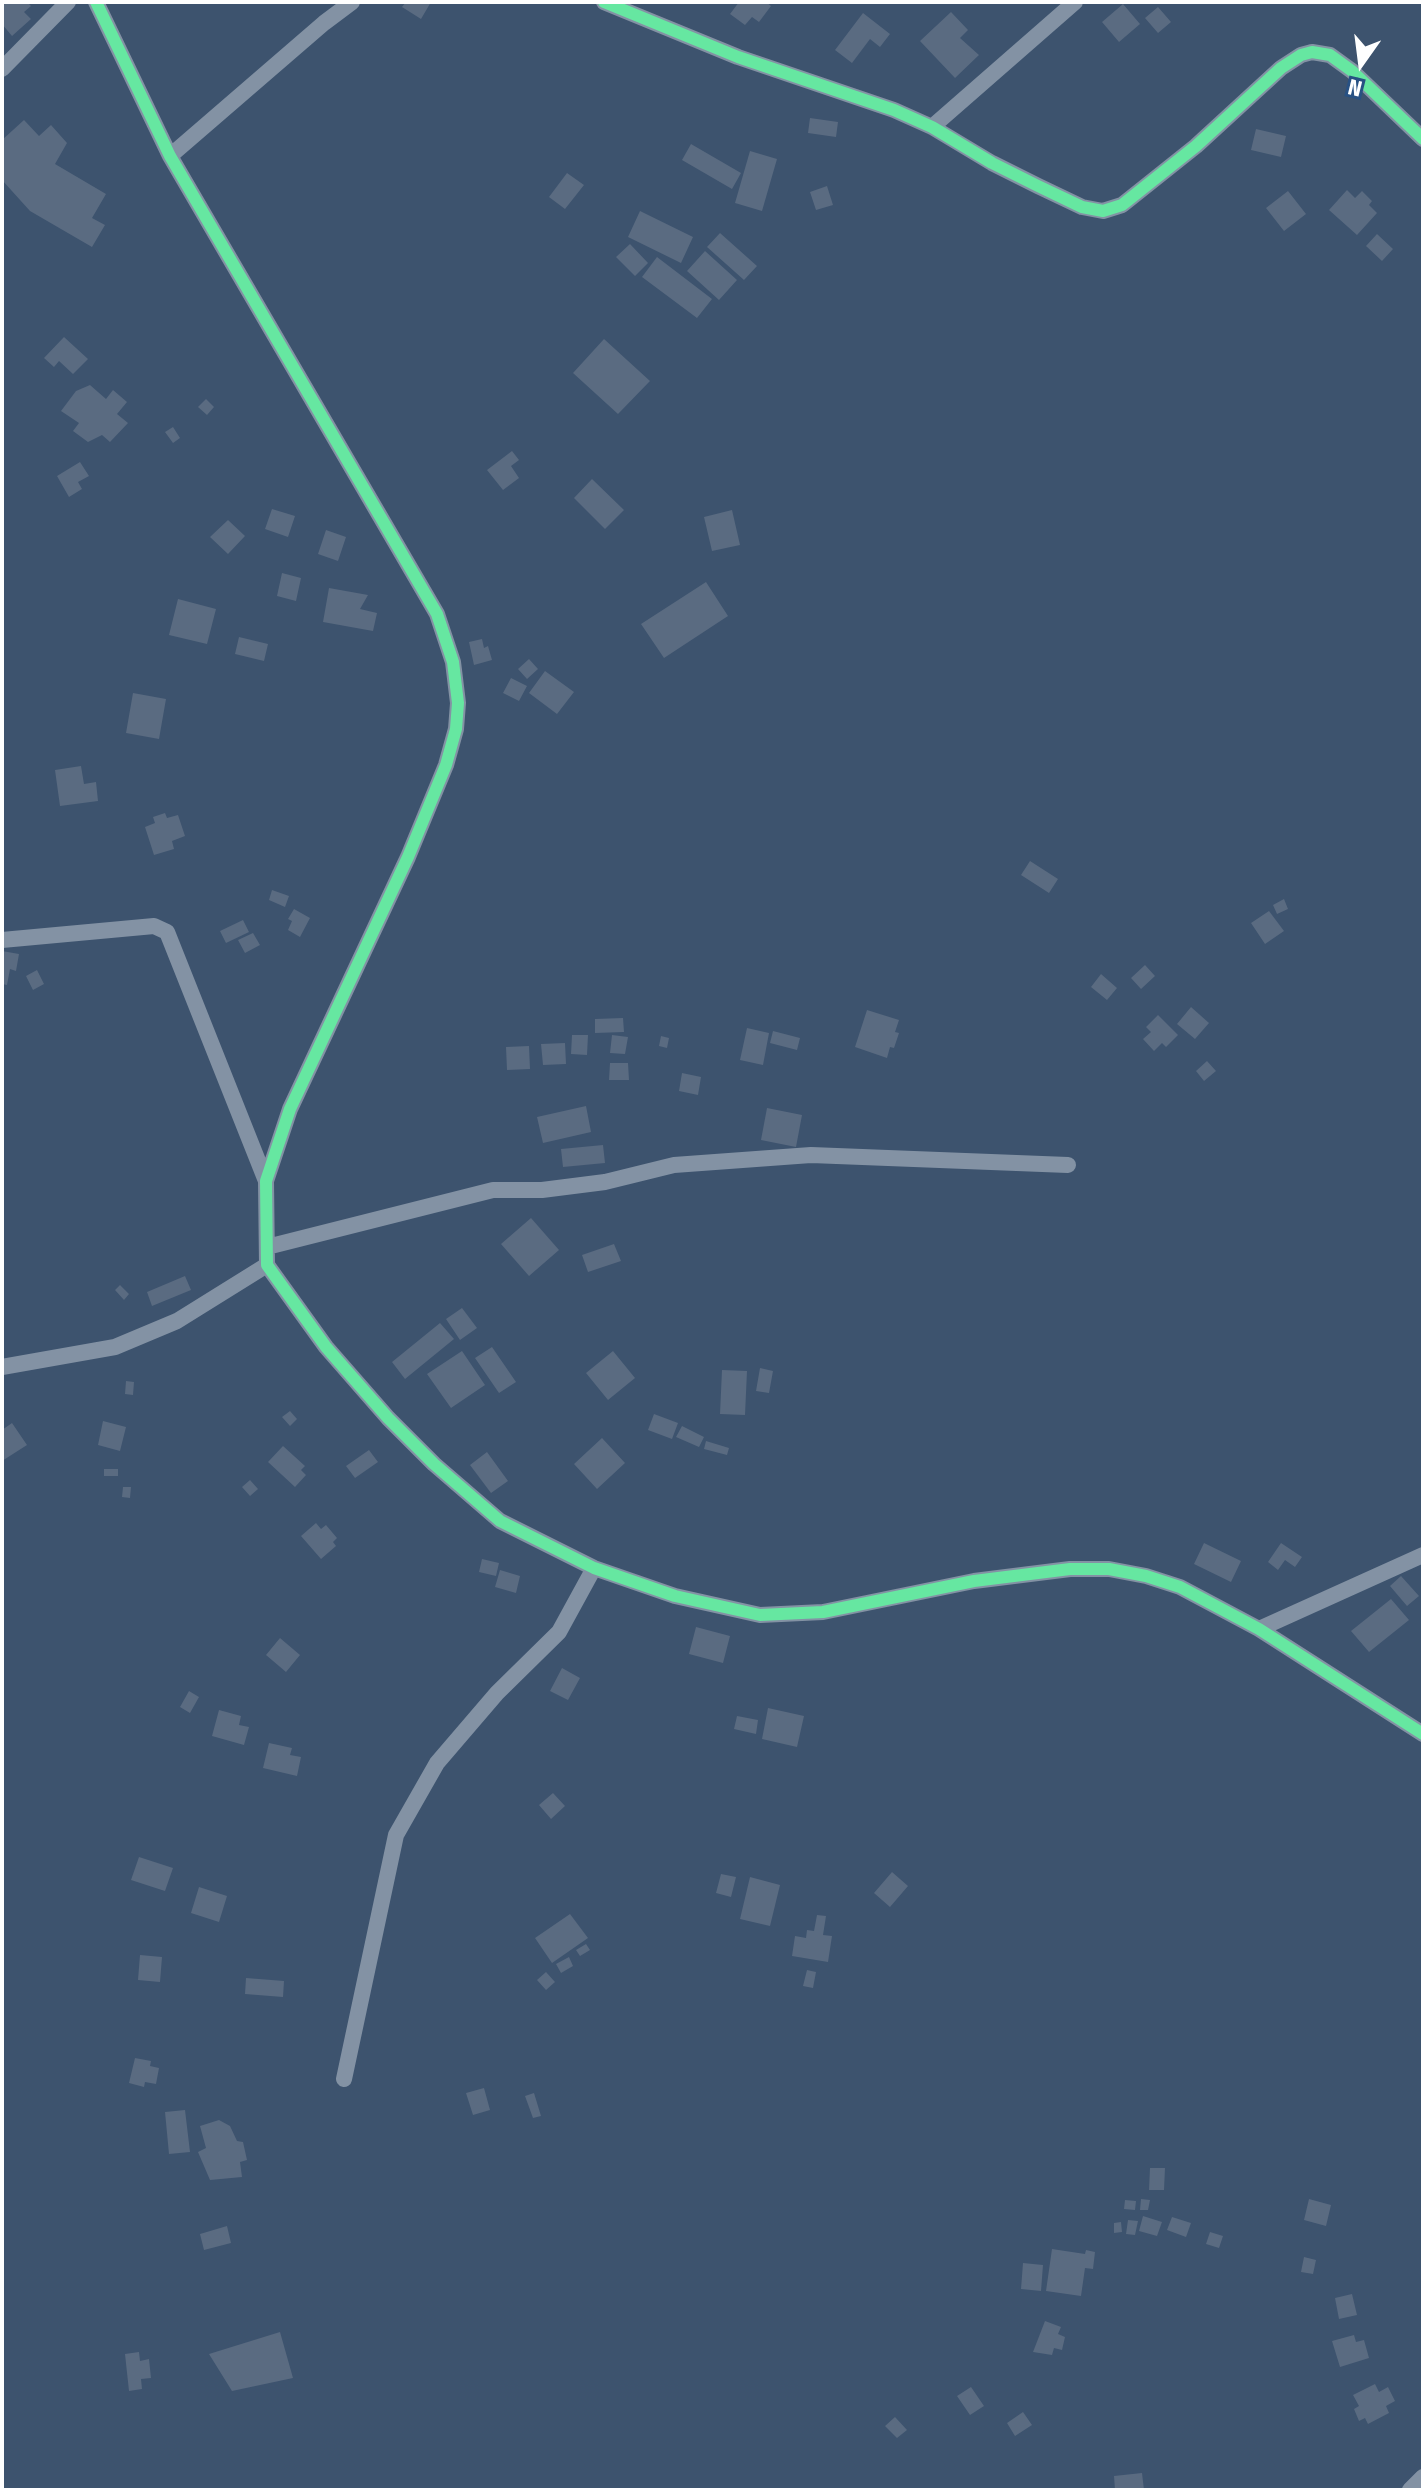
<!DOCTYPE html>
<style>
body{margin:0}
#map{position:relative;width:1425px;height:2492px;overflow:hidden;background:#3d536e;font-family:"Fira Sans Condensed",sans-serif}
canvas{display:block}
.frame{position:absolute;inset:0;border:4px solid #fff;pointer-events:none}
.north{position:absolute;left:1321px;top:24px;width:80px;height:80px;-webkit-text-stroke:6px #285183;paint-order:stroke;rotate:194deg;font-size:22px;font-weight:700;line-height:32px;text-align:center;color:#fff}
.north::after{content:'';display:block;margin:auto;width:28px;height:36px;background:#fff;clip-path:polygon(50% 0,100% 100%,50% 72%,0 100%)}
</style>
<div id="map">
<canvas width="1425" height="2492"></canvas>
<div class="frame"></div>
<div class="north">N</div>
</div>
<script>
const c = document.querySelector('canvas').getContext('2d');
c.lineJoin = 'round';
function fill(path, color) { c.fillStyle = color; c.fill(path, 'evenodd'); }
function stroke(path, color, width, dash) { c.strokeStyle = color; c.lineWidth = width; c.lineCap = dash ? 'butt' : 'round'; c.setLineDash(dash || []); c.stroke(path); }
fill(new Path2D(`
 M 2,2 L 27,2 L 31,6 L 24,12 L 31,19 L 12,36 L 2,24 Z
 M 406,2 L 431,2 L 421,19 L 402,7 Z
 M 739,2 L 766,2 L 771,6 L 759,22 L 752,17 L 745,25 L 730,14 Z
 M 1123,4 L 1140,24 L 1119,42 L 1102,22 Z
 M 1158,7 L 1171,22 L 1158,33 L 1145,18 Z
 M 951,12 L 968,30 L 960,38 L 979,55 L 955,78 L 920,41 Z
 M 863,13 L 890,34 L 880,47 L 870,39 L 852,63 L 835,50 Z
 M 810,118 L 838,122 L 836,137 L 808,133 Z
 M 24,120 L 39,136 L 51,125 L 67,143 L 55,164 L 106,194 L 92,218 L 105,225 L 92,247 L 30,211 L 2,180 L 2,140 Z
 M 1256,129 L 1286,136 L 1281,157 L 1251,150 Z
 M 691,144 L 741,173 L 732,189 L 682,160 Z
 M 750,151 L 777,159 L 762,211 L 735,203 Z
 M 567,173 L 584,185 L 565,209 L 549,197 Z
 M 827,186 L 833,205 L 816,210 L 810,192 Z
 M 1347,190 L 1355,198 L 1362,191 L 1372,201 L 1369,205 L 1377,213 L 1357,235 L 1329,210 Z
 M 1288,191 L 1306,214 L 1284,231 L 1266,208 Z
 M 640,211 L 693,237 L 681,263 L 628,237 Z
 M 720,233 L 757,266 L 744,280 L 707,247 Z
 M 1377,234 L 1393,249 L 1382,261 L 1366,246 Z
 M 630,244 L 648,263 L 635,276 L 616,257 Z
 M 705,251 L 737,280 L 719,300 L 687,271 Z
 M 657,257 L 712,299 L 697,318 L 642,277 Z
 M 64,337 L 88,359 L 73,374 L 59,361 L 54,367 L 44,358 Z
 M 604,339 L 650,381 L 618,414 L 573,373 Z
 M 90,385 L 106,399 L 113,390 L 127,402 L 117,414 L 128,423 L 110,442 L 102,435 L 88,442 L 73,431 L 79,423 L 61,411 L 76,391 Z
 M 206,399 L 214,407 L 207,415 L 198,407 Z
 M 173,427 L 180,438 L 173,443 L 165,432 Z
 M 512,451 L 519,460 L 511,466 L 519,478 L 503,490 L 487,470 Z
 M 80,462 L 89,476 L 78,482 L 82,489 L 69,497 L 57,476 Z
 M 592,479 L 624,510 L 605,529 L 574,498 Z
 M 272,509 L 295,516 L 288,537 L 265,529 Z
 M 732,510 L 740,545 L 712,551 L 704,517 Z
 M 228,520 L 245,536 L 228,554 L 210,537 Z
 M 326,530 L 346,537 L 338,561 L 318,554 Z
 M 282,573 L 301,578 L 296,601 L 277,596 Z
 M 706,582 L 728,616 L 664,658 L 641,624 Z
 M 329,588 L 368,595 L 360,609 L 377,613 L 373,631 L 323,622 Z
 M 178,599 L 216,609 L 207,644 L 169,635 Z
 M 239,637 L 268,644 L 264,661 L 235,654 Z
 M 482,639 L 484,648 L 488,646 L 492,660 L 474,665 L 469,642 Z
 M 529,659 L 538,669 L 527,679 L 518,669 Z
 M 545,671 L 574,692 L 557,714 L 529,693 Z
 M 511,678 L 527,686 L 519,701 L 503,693 Z
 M 133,693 L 166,699 L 159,739 L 126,733 Z
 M 81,766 L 84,784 L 96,782 L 98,801 L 60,806 L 55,770 Z
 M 165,813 L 167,818 L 178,815 L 185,836 L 172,841 L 174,849 L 154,855 L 145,827 L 155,823 L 153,817 Z
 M 1030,861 L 1058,879 L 1049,893 L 1021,875 Z
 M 272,890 L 289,896 L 285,907 L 269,900 Z
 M 1284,899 L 1288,909 L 1277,914 L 1273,905 Z
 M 294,909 L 310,918 L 300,937 L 288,930 L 292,921 L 288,919 Z
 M 1269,911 L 1284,931 L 1265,944 L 1251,923 Z
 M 243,920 L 249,932 L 226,943 L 220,931 Z
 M 253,933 L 260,945 L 245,953 L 238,940 Z
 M 2,951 L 19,954 L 16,971 L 10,969 L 7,985 L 2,984 Z
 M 1145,965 L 1155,976 L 1141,989 L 1131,978 Z
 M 37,970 L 44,984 L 33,990 L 26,976 Z
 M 1101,974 L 1117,988 L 1107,1000 L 1091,987 Z
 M 1191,1007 L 1209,1023 L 1195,1039 L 1177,1024 Z
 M 867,1010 L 899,1020 L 895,1032 L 899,1033 L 894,1048 L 890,1047 L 887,1058 L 855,1047 Z
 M 1158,1015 L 1178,1035 L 1166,1047 L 1162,1043 L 1154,1051 L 1143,1039 L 1151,1032 L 1146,1027 Z
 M 623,1018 L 624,1032 L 595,1033 L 595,1019 Z
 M 747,1028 L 769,1033 L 763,1065 L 740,1060 Z
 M 773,1031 L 800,1038 L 797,1050 L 770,1043 Z
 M 572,1035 L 588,1035 L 587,1055 L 571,1054 Z
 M 612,1035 L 628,1037 L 625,1054 L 610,1053 Z
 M 661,1036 L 669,1038 L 667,1048 L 659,1046 Z
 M 565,1043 L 566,1064 L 543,1065 L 541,1044 Z
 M 529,1046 L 530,1069 L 507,1070 L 506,1047 Z
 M 1207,1061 L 1216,1071 L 1204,1081 L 1196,1071 Z
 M 610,1063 L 628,1063 L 629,1080 L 609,1080 Z
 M 682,1073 L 701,1077 L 698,1095 L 679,1091 Z
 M 586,1106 L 591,1132 L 543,1143 L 537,1117 Z
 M 767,1108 L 802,1115 L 796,1147 L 761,1140 Z
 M 603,1145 L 605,1163 L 563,1167 L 561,1149 Z
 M 531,1218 L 559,1250 L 529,1276 L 501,1244 Z
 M 614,1244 L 621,1261 L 588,1272 L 582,1255 Z
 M 185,1276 L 191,1290 L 152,1306 L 147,1292 Z
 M 120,1285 L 129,1294 L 124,1300 L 115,1290 Z
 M 462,1308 L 477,1328 L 460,1340 L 446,1319 Z
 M 440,1323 L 454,1339 L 405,1379 L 392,1362 Z
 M 492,1347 L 516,1382 L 499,1393 L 475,1358 Z
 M 462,1351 L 485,1385 L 451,1408 L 427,1374 Z
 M 613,1351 L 635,1378 L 608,1400 L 586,1373 Z
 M 760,1368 L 773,1371 L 769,1393 L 756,1391 Z
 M 722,1370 L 747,1371 L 745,1415 L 720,1414 Z
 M 126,1381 L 134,1382 L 133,1395 L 125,1394 Z
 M 290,1411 L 297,1419 L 290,1426 L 282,1417 Z
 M 654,1414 L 678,1423 L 672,1439 L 648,1430 Z
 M 103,1421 L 126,1427 L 120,1451 L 98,1445 Z
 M 12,1423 L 27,1445 L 2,1461 L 2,1430 Z
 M 682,1426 L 704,1437 L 699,1447 L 676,1437 Z
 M 602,1438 L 625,1463 L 597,1489 L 574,1464 Z
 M 706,1441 L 729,1448 L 727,1455 L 704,1449 Z
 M 283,1446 L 305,1466 L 301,1470 L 306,1475 L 295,1487 L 268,1462 Z
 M 369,1450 L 378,1462 L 355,1478 L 346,1466 Z
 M 487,1452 L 508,1481 L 491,1493 L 470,1465 Z
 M 104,1469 L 118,1469 L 118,1476 L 104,1476 Z
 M 250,1480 L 258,1489 L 250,1496 L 242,1487 Z
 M 123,1487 L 131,1487 L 130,1498 L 122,1497 Z
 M 316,1523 L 321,1529 L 326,1525 L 337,1538 L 333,1542 L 336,1546 L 321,1559 L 301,1536 Z
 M 1204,1543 L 1241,1561 L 1231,1582 L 1194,1564 Z
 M 1281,1543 L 1302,1557 L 1295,1567 L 1285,1560 L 1278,1570 L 1268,1562 Z
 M 482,1559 L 499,1563 L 496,1576 L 479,1572 Z
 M 500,1570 L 520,1576 L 516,1593 L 495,1587 Z
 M 1401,1576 L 1419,1596 L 1407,1606 L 1390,1586 Z
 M 1391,1599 L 1409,1620 L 1369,1652 L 1351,1631 Z
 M 696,1627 L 730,1636 L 723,1663 L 689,1654 Z
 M 280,1638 L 300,1655 L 286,1672 L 266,1655 Z
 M 562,1668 L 580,1678 L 568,1700 L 550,1691 Z
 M 189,1691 L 199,1697 L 190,1713 L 180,1707 Z
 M 768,1708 L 804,1716 L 797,1747 L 762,1739 Z
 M 219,1710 L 241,1716 L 239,1725 L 249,1727 L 244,1745 L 212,1736 Z
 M 737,1716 L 758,1720 L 756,1734 L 734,1729 Z
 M 269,1743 L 292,1748 L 290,1755 L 301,1757 L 297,1776 L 263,1768 Z
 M 553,1793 L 565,1806 L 551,1819 L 539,1805 Z
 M 139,1857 L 173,1868 L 165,1891 L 131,1880 Z
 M 892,1872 L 908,1886 L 890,1907 L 874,1893 Z
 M 721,1874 L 736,1877 L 731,1897 L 716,1893 Z
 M 750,1877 L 780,1885 L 770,1926 L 740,1919 Z
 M 199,1887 L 227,1896 L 219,1922 L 191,1913 Z
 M 570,1914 L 588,1938 L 552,1963 L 535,1938 Z
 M 817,1915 L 826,1916 L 823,1935 L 832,1936 L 828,1962 L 792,1956 L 795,1936 L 806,1938 L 807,1930 L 814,1931 Z
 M 586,1944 L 590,1950 L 580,1956 L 576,1950 Z
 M 140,1955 L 162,1957 L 160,1982 L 138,1980 Z
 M 569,1957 L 573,1966 L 561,1973 L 556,1964 Z
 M 807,1970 L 816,1972 L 813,1988 L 803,1986 Z
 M 546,1972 L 555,1982 L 546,1990 L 537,1980 Z
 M 246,1978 L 284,1981 L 283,1997 L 245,1994 Z
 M 135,2058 L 151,2061 L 150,2066 L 159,2068 L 156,2084 L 145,2082 L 144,2087 L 129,2083 Z
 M 484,2088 L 490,2110 L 473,2115 L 466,2093 Z
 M 534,2093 L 541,2116 L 533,2118 L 525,2096 Z
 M 185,2110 L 190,2152 L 169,2154 L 165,2112 Z
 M 219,2120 L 230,2126 L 237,2141 L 243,2142 L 247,2160 L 240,2162 L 242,2177 L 210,2180 L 198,2152 L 206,2148 L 200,2126 Z
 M 1150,2168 L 1165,2168 L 1164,2190 L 1149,2190 Z
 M 1141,2199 L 1150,2200 L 1148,2210 L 1140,2210 Z
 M 1309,2199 L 1331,2205 L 1326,2226 L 1304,2220 Z
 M 1125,2200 L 1136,2201 L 1135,2210 L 1124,2209 Z
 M 1143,2216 L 1162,2222 L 1157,2236 L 1139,2231 Z
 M 1172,2217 L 1191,2223 L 1186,2237 L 1167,2230 Z
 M 1128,2220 L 1138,2221 L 1135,2235 L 1126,2234 Z
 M 1121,2222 L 1122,2232 L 1114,2233 L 1114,2223 Z
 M 227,2226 L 231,2243 L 204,2250 L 200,2234 Z
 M 1210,2232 L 1223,2236 L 1219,2248 L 1206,2244 Z
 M 1052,2249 L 1085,2254 L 1086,2250 L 1095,2252 L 1093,2269 L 1085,2268 L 1081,2296 L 1046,2291 Z
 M 1304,2257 L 1316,2260 L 1313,2274 L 1301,2272 Z
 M 1023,2263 L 1043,2265 L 1041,2291 L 1021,2289 Z
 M 1352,2294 L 1357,2315 L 1339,2319 L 1335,2298 Z
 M 1045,2321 L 1061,2327 L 1058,2334 L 1065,2337 L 1062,2350 L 1054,2348 L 1052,2355 L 1033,2352 Z
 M 280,2332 L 293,2378 L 232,2391 L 209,2354 Z
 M 1354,2335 L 1356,2342 L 1364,2340 L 1369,2358 L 1340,2367 L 1332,2341 Z
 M 139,2352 L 140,2361 L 149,2359 L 151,2378 L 141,2379 L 142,2389 L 129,2391 L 125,2354 Z
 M 1375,2384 L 1379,2392 L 1388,2387 L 1395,2401 L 1386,2406 L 1389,2413 L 1368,2424 L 1365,2418 L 1359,2421 L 1354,2409 L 1359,2406 L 1353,2395 Z
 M 971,2387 L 984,2406 L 970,2415 L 957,2396 Z
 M 1023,2412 L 1032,2425 L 1015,2436 L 1007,2423 Z
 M 895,2417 L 907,2430 L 897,2438 L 885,2426 Z
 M 1142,2473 L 1144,2490 L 1115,2490 L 1114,2476 Z`), '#5a6b81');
stroke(new Path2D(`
 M 96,2 L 170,156 L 437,614 L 453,662 L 458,703 L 456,729 L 446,765 L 408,857 L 290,1109 L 266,1181 L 267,1265 L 326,1347 L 388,1418 L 434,1464 L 500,1521 L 594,1568 L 675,1596 L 760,1615 L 823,1612 L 974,1581 L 1070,1569 L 1109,1569 L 1146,1576 L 1180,1587 L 1212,1604 L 1259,1629 L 1423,1734
 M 604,2 L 738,57 L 894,110 L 932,127 L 992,163 L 1038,186 L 1082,207 L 1103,211 L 1122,205 L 1196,146 L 1281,68 L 1301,55 L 1312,52 L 1330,55 L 1352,71 L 1423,139
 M 2,69 L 68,2
 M 932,127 L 1075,2
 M 170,156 L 324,23 L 352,2
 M 2,940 L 154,926 L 167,932 L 266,1181
 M 267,1247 L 493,1190 L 542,1190 L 605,1182 L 674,1165 L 811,1155 L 1068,1165
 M 2,1367 L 115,1347 L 177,1321 L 267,1265
 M 1259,1629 L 1423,1555
 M 344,2079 L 396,1835 L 437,1763 L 497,1693 L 559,1632 L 594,1568
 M 1410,2490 L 1423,2477`), '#8392a4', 16);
stroke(new Path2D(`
 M 96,2 L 170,156 L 437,614 L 453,662 L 458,703 L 456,729 L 446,765 L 408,857 L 290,1109 L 266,1181 L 267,1265 L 326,1347 L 388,1418 L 434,1464 L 500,1521 L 594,1568 L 675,1596 L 760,1615 L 823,1612 L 974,1581 L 1070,1569 L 1109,1569 L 1146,1576 L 1180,1587 L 1212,1604 L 1259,1629 L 1423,1734
 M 604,2 L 738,57 L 894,110 L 932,127 L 992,163 L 1038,186 L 1082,207 L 1103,211 L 1122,205 L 1196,146 L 1281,68 L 1301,55 L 1312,52 L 1330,55 L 1352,71 L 1423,139`), '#66e7a1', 12);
</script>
